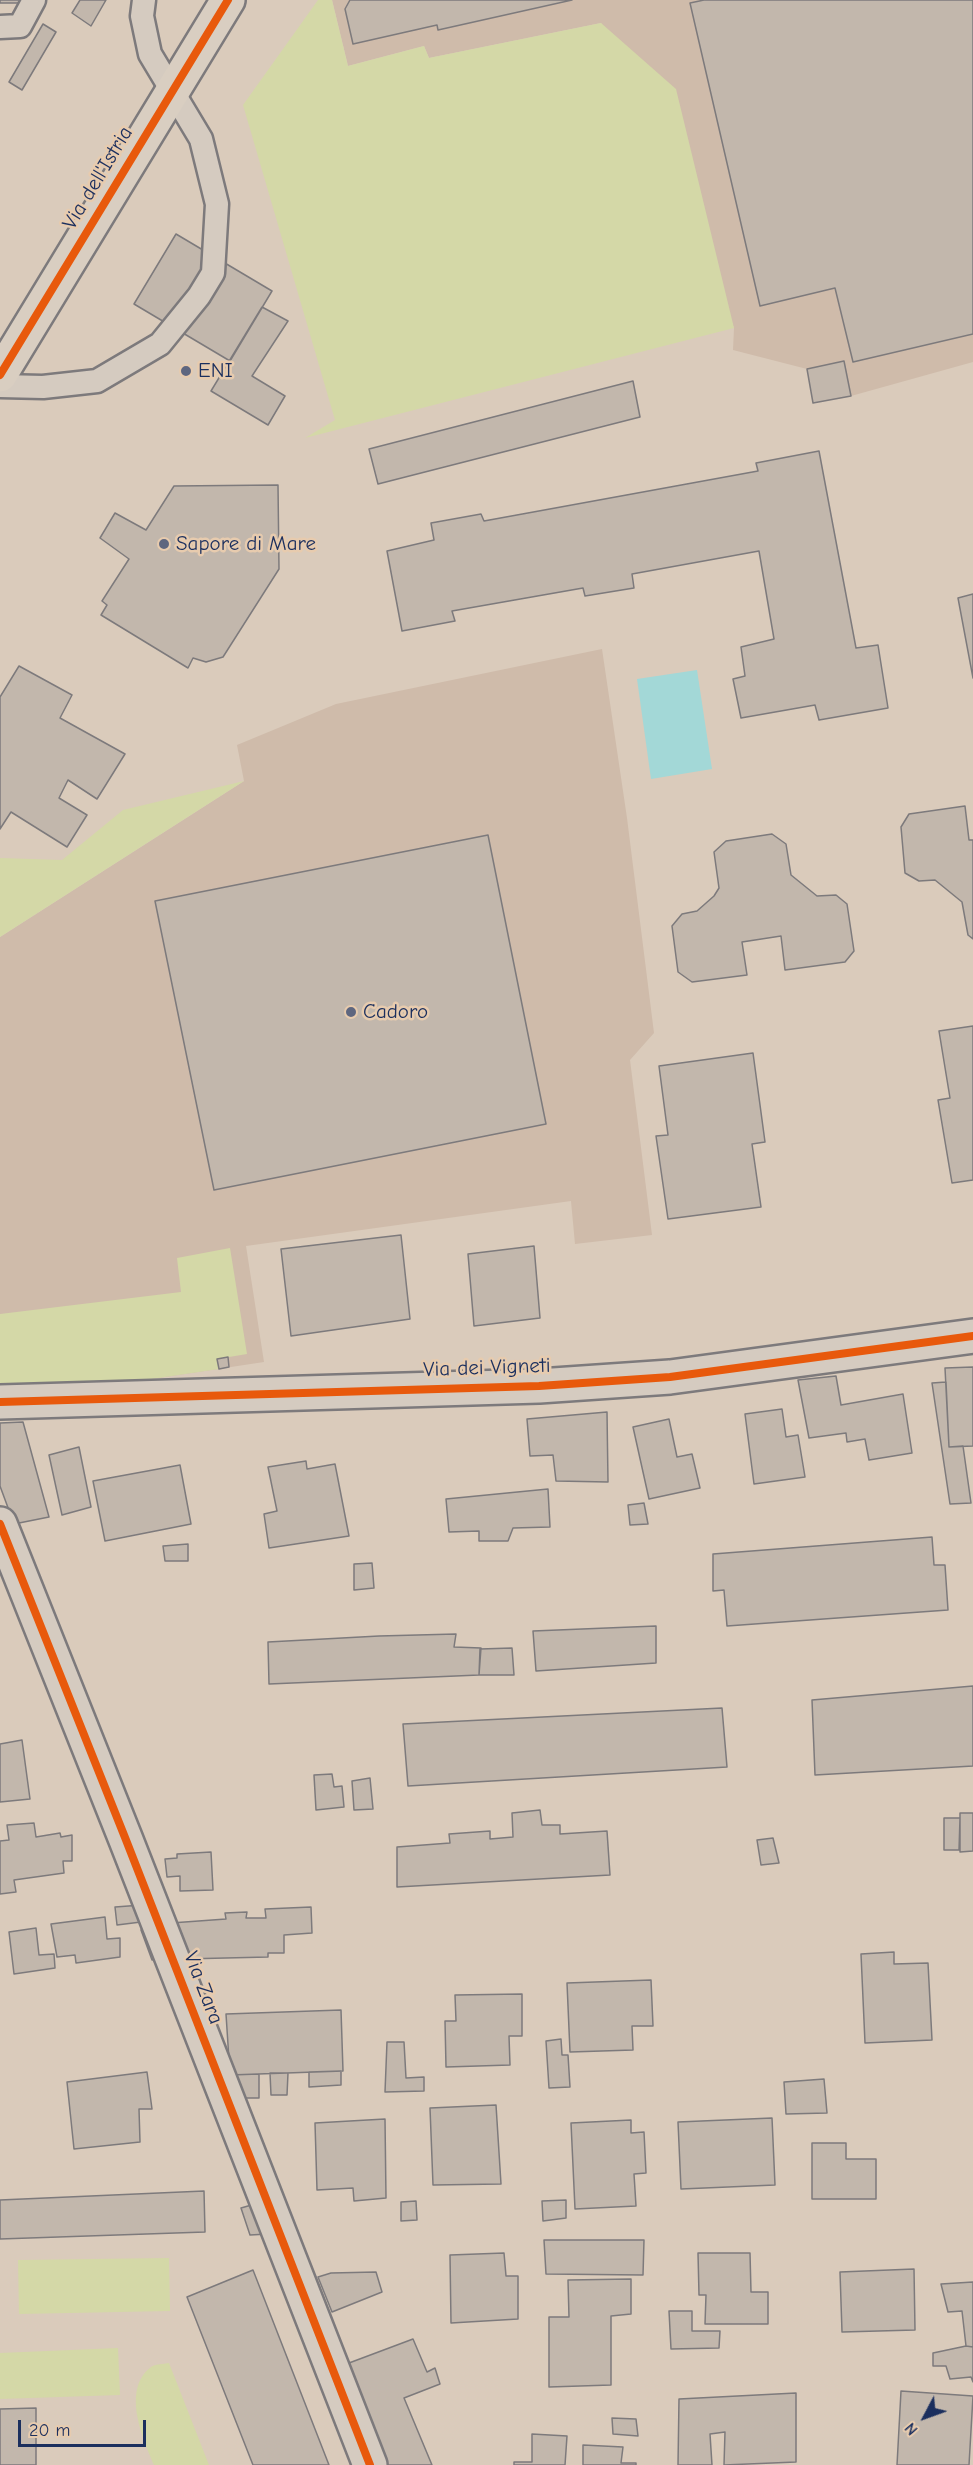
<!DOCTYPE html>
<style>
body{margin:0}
#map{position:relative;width:973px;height:2465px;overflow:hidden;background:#dacbbb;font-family:"Comic Neue",sans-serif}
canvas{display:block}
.north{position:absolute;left:895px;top:2387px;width:60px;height:60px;-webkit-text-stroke:4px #e7cbae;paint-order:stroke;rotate:229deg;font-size:16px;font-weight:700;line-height:24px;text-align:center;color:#1b2f5e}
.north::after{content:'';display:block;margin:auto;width:21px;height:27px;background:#1b2f5e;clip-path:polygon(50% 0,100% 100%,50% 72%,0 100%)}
.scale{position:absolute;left:18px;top:2420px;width:128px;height:27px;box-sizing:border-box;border:3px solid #1b2f5e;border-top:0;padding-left:8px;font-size:18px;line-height:21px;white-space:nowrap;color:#1b2f5e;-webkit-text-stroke:4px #e7cbae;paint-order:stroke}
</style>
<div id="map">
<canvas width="973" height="2465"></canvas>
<div class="north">N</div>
<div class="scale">20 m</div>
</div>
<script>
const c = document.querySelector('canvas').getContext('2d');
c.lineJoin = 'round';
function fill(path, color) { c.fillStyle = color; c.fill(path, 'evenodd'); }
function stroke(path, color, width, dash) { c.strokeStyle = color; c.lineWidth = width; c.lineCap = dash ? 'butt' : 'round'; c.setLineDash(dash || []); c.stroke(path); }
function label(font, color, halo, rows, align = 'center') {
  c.font = font + ' "Comic Neue",sans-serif'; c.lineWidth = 5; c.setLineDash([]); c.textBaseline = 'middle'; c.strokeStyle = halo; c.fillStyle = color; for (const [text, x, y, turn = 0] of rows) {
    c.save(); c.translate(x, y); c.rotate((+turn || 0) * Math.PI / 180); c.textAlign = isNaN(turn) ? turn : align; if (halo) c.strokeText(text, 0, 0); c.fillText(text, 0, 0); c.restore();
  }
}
fill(new Path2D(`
 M 332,0 L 973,0 L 973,362 L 851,396 L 844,362 L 807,369 L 733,350 L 734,328 L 601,23 L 429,58 L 424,46 L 348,66 Z
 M 602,649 L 627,818 L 654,1033 L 630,1060 L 652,1235 L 575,1244 L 571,1201 L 246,1246 L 264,1362 L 145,1380 L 0,1389 L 0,937 L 244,781 L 237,745 L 336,704 Z`), '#cfbbaa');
fill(new Path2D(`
 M 318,0 L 332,0 L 348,66 L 424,46 L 429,58 L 601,23 L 676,89 L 734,328 L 305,438 L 335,420 L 243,105 Z
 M 244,781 L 0,937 L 0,858 L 62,860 L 123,810 Z
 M 230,1248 L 247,1354 L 217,1359 L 219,1369 L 145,1380 L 0,1389 L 0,1314 L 181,1292 L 177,1258 Z
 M 169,2258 L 170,2311 L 19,2314 L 18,2260 Z
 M 118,2348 L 120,2395 L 0,2399 L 0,2353 Z
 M 169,2363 L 209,2465 L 154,2465 C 143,2439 121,2390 151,2367 C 155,2364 163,2364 169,2363 Z`), '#d4d8a7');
fill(new Path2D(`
 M 697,670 L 712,769 L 651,779 L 637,679 Z`), '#a3d8d7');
const building = new Path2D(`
 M 0,0 L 21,0 L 21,3 L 0,3 Z
 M 80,0 L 106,0 L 91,26 L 72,13 Z
 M 350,0 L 572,0 L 438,30 L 437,25 L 353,44 L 345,9 Z
 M 704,0 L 973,0 L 973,334 L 853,362 L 835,288 L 760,306 L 690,3 Z
 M 43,24 L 56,32 L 22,90 L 9,82 Z
 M 176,234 L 272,291 L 230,361 L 134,304 Z
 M 262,307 L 288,321 L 252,376 L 285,396 L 268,425 L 211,391 Z
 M 844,361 L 851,396 L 813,403 L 807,369 Z
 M 633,381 L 640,417 L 378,484 L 369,449 Z
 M 819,451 L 856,648 L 878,645 L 888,708 L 819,720 L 815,705 L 741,718 L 733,679 L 745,676 L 741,647 L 774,639 L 759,551 L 632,574 L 634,588 L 585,596 L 583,588 L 452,611 L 455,621 L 402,631 L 387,551 L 434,540 L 431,523 L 481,514 L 484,521 L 758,471 L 756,463 Z
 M 278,485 L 279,569 L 223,657 L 206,662 L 193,658 L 188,668 L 101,615 L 107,605 L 102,601 L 129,559 L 100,538 L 115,513 L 146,530 L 174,486 Z
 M 973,594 L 973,678 L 958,598 Z
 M 19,666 L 72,695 L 60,718 L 125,754 L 97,799 L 68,780 L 59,798 L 87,815 L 67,847 L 11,812 L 0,829 L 0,697 Z
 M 965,806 L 969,840 L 973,840 L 973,939 L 968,935 L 962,902 L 935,880 L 919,881 L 905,873 L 901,827 L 909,814 Z
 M 772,834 L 786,844 L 791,875 L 817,896 L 836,895 L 847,904 L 854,951 L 845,962 L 785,970 L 781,936 L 742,942 L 747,975 L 692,982 L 678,972 L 672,926 L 682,914 L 697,911 L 714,896 L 719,888 L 714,852 L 726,841 Z
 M 488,835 L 546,1124 L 214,1190 L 155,901 Z
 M 973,1026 L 973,1180 L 952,1183 L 938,1100 L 950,1098 L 939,1031 Z
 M 753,1053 L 765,1142 L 752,1144 L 761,1207 L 668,1219 L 656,1136 L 668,1135 L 659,1066 Z
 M 401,1235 L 410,1319 L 291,1336 L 281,1249 Z
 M 534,1246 L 540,1318 L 474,1326 L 468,1254 Z
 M 228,1357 L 229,1367 L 219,1369 L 217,1359 Z
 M 973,1367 L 973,1446 L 949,1447 L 945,1368 Z
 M 836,1376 L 841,1405 L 903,1394 L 912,1453 L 869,1460 L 865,1439 L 847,1442 L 846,1433 L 809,1438 L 798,1380 Z
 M 946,1382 L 949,1447 L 963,1446 L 971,1503 L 950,1504 L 932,1383 Z
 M 782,1409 L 786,1437 L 798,1435 L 805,1477 L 754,1484 L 745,1414 Z
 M 607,1412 L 608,1482 L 556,1481 L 553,1455 L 530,1456 L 527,1419 Z
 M 669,1419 L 677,1457 L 692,1454 L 700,1488 L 649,1499 L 633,1427 Z
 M 23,1422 L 49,1517 L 14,1524 L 0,1486 L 0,1423 Z
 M 79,1447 L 91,1507 L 62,1515 L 49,1455 Z
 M 306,1461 L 307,1469 L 335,1464 L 349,1536 L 269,1548 L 264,1514 L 277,1511 L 268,1467 Z
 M 180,1465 L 191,1524 L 105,1541 L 93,1481 Z
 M 548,1489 L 550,1527 L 513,1528 L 508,1541 L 479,1541 L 479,1531 L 449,1532 L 446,1499 Z
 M 644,1503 L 648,1524 L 630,1525 L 628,1505 Z
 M 932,1537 L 934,1565 L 945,1565 L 948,1610 L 727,1626 L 724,1590 L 713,1591 L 713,1554 Z
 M 188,1544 L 188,1561 L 165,1561 L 163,1546 Z
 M 372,1563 L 374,1588 L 354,1590 L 354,1564 Z
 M 656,1626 L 656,1663 L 536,1671 L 533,1631 Z
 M 456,1634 L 454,1647 L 481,1648 L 479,1675 L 269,1684 L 268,1642 L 379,1636 Z
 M 512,1648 L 514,1675 L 479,1675 L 480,1649 Z
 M 973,1686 L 973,1766 L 815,1775 L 812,1700 Z
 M 722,1708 L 727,1767 L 408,1786 L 403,1724 Z
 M 22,1740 L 30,1799 L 0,1802 L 0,1744 Z
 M 332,1774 L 334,1787 L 342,1786 L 344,1807 L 316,1810 L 314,1775 Z
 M 370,1778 L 373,1809 L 354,1810 L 352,1781 Z
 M 540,1810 L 542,1825 L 560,1825 L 560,1834 L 607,1831 L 610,1875 L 397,1887 L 397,1847 L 450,1843 L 449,1834 L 490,1831 L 490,1839 L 513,1837 L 512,1813 Z
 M 960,1813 L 973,1813 L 973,1851 L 960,1852 Z
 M 944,1818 L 960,1818 L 959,1850 L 944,1850 Z
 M 34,1823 L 36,1837 L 60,1833 L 61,1837 L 72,1835 L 72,1861 L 63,1861 L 64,1873 L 14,1880 L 16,1892 L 0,1894 L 0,1841 L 9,1840 L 7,1825 Z
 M 773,1838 L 779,1863 L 761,1865 L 757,1840 Z
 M 211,1852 L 213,1890 L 180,1891 L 180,1876 L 167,1877 L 165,1859 L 177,1858 L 177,1854 Z
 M 142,1905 L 149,1921 L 117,1925 L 115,1907 Z
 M 311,1907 L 312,1933 L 284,1935 L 284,1953 L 268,1953 L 268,1957 L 183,1959 L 171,1923 L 226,1919 L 225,1913 L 247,1912 L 246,1918 L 266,1918 L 265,1909 Z
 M 105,1917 L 107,1939 L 120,1938 L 120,1957 L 76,1963 L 75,1955 L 57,1957 L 51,1924 Z
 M 36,1928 L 39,1955 L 54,1954 L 55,1968 L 14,1974 L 9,1932 Z
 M 150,1929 L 163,1958 L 152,1960 L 141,1930 Z
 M 894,1952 L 894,1964 L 928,1963 L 932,2040 L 865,2043 L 861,1954 Z
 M 651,1980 L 653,2026 L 632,2026 L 633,2050 L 570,2052 L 567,1983 Z
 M 522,1994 L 522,2036 L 509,2036 L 510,2065 L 446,2067 L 445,2021 L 456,2021 L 455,1995 Z
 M 341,2010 L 343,2071 L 230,2075 L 226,2014 Z
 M 561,2039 L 562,2055 L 568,2055 L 570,2087 L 549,2088 L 546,2041 Z
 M 387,2042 L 404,2042 L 406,2078 L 424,2077 L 424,2091 L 385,2092 Z
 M 341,2071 L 341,2085 L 309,2087 L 309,2072 Z
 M 147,2072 L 152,2109 L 139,2109 L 140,2142 L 74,2149 L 67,2082 Z
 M 270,2073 L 288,2073 L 287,2095 L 271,2095 Z
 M 259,2074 L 259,2098 L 240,2098 L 230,2075 Z
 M 824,2079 L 827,2113 L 786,2114 L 784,2082 Z
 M 496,2105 L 501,2184 L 433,2185 L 430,2108 Z
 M 772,2118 L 775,2185 L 681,2189 L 678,2122 Z
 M 385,2119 L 386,2198 L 354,2201 L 353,2188 L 317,2190 L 315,2123 Z
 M 631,2120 L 631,2133 L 644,2132 L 646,2173 L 634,2174 L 636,2206 L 575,2209 L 571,2123 Z
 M 812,2143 L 846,2143 L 846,2159 L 876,2159 L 876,2199 L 812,2199 Z
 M 204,2191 L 205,2232 L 0,2239 L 0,2200 Z
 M 566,2200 L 566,2218 L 543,2221 L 542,2201 Z
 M 416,2201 L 417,2220 L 401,2221 L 401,2202 Z
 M 255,2204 L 268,2234 L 250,2235 L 241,2208 Z
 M 544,2240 L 644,2240 L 643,2275 L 546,2274 Z
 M 504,2253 L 506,2276 L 518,2276 L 518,2319 L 451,2323 L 450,2255 Z
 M 698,2253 L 750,2253 L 751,2292 L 768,2292 L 768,2324 L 705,2324 L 706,2295 L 699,2295 Z
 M 914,2269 L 915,2330 L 842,2332 L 840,2272 Z
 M 253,2270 L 329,2465 L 253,2465 L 187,2297 Z
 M 376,2272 L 382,2292 L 332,2312 L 318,2277 L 331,2273 Z
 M 631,2279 L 631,2314 L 611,2316 L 611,2385 L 549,2387 L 549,2317 L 569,2317 L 568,2280 Z
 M 973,2282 L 973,2347 L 966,2346 L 962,2311 L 948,2312 L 941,2284 Z
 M 669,2311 L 692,2311 L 692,2331 L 720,2331 L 719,2348 L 671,2349 Z
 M 413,2339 L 427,2372 L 435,2368 L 440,2384 L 404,2398 L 432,2465 L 387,2465 L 349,2363 Z
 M 966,2346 L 973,2347 L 973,2382 L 971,2377 L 950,2379 L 946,2366 L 933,2366 L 933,2353 Z
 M 901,2391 L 973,2396 L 969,2465 L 897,2465 Z
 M 796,2393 L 796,2462 L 724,2465 L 725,2432 L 710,2434 L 712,2465 L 678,2465 L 679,2399 Z
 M 36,2408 L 36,2465 L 0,2465 L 0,2409 Z
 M 612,2418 L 636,2419 L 638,2436 L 613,2434 Z
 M 532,2434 L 567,2436 L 565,2465 L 514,2465 L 514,2462 L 532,2462 Z
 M 583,2445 L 623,2447 L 621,2463 L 636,2463 L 636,2465 L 583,2465 Z`);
fill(building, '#c2b7ac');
stroke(building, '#7d7a7c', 1.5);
const lane = new Path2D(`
 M 0,27 L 20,26 L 34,0
 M 0,386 L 43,387 L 97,381 L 160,344 L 199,296 L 213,273 L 217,204 L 201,139 L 150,54 L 142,16 L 144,0`);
const street = new Path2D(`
 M 0,1402 L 539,1386 L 670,1377 L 973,1336
 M 0,1524 L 126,1840 L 370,2465`);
const primary = new Path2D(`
 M 0,375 L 228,0`);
stroke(lane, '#7d7a7c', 27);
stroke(street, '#7d7a7c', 38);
stroke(primary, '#7d7a7c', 38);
stroke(lane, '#d5cbc0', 22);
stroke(street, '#d5cbc0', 33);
stroke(primary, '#d9cec1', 33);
stroke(new Path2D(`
 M 0,375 L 228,0
 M 0,1402 L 539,1386 L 670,1377 L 973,1336
 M 0,1524 L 126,1840 L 370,2465`), '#e8590c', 8);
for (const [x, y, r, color] of [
 [186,371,6,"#5e667f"],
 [164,544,6,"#5e667f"],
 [351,1012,6,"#5e667f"]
]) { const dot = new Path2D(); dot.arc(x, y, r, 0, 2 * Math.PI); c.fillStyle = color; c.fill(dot); stroke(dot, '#e7cbae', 2); }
label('21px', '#1b2f5e', '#e7cbae', [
 ["Via dell'Istria",98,178,-59],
 ["Via dei Vigneti",487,1368,-2],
 ["Via Zara",203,1988,69]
]);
label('21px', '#1b2f5e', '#e7cbae', [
 ["ENI",198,371],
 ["Sapore di Mare",176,544],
 ["Cadoro",363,1012]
], 'left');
</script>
